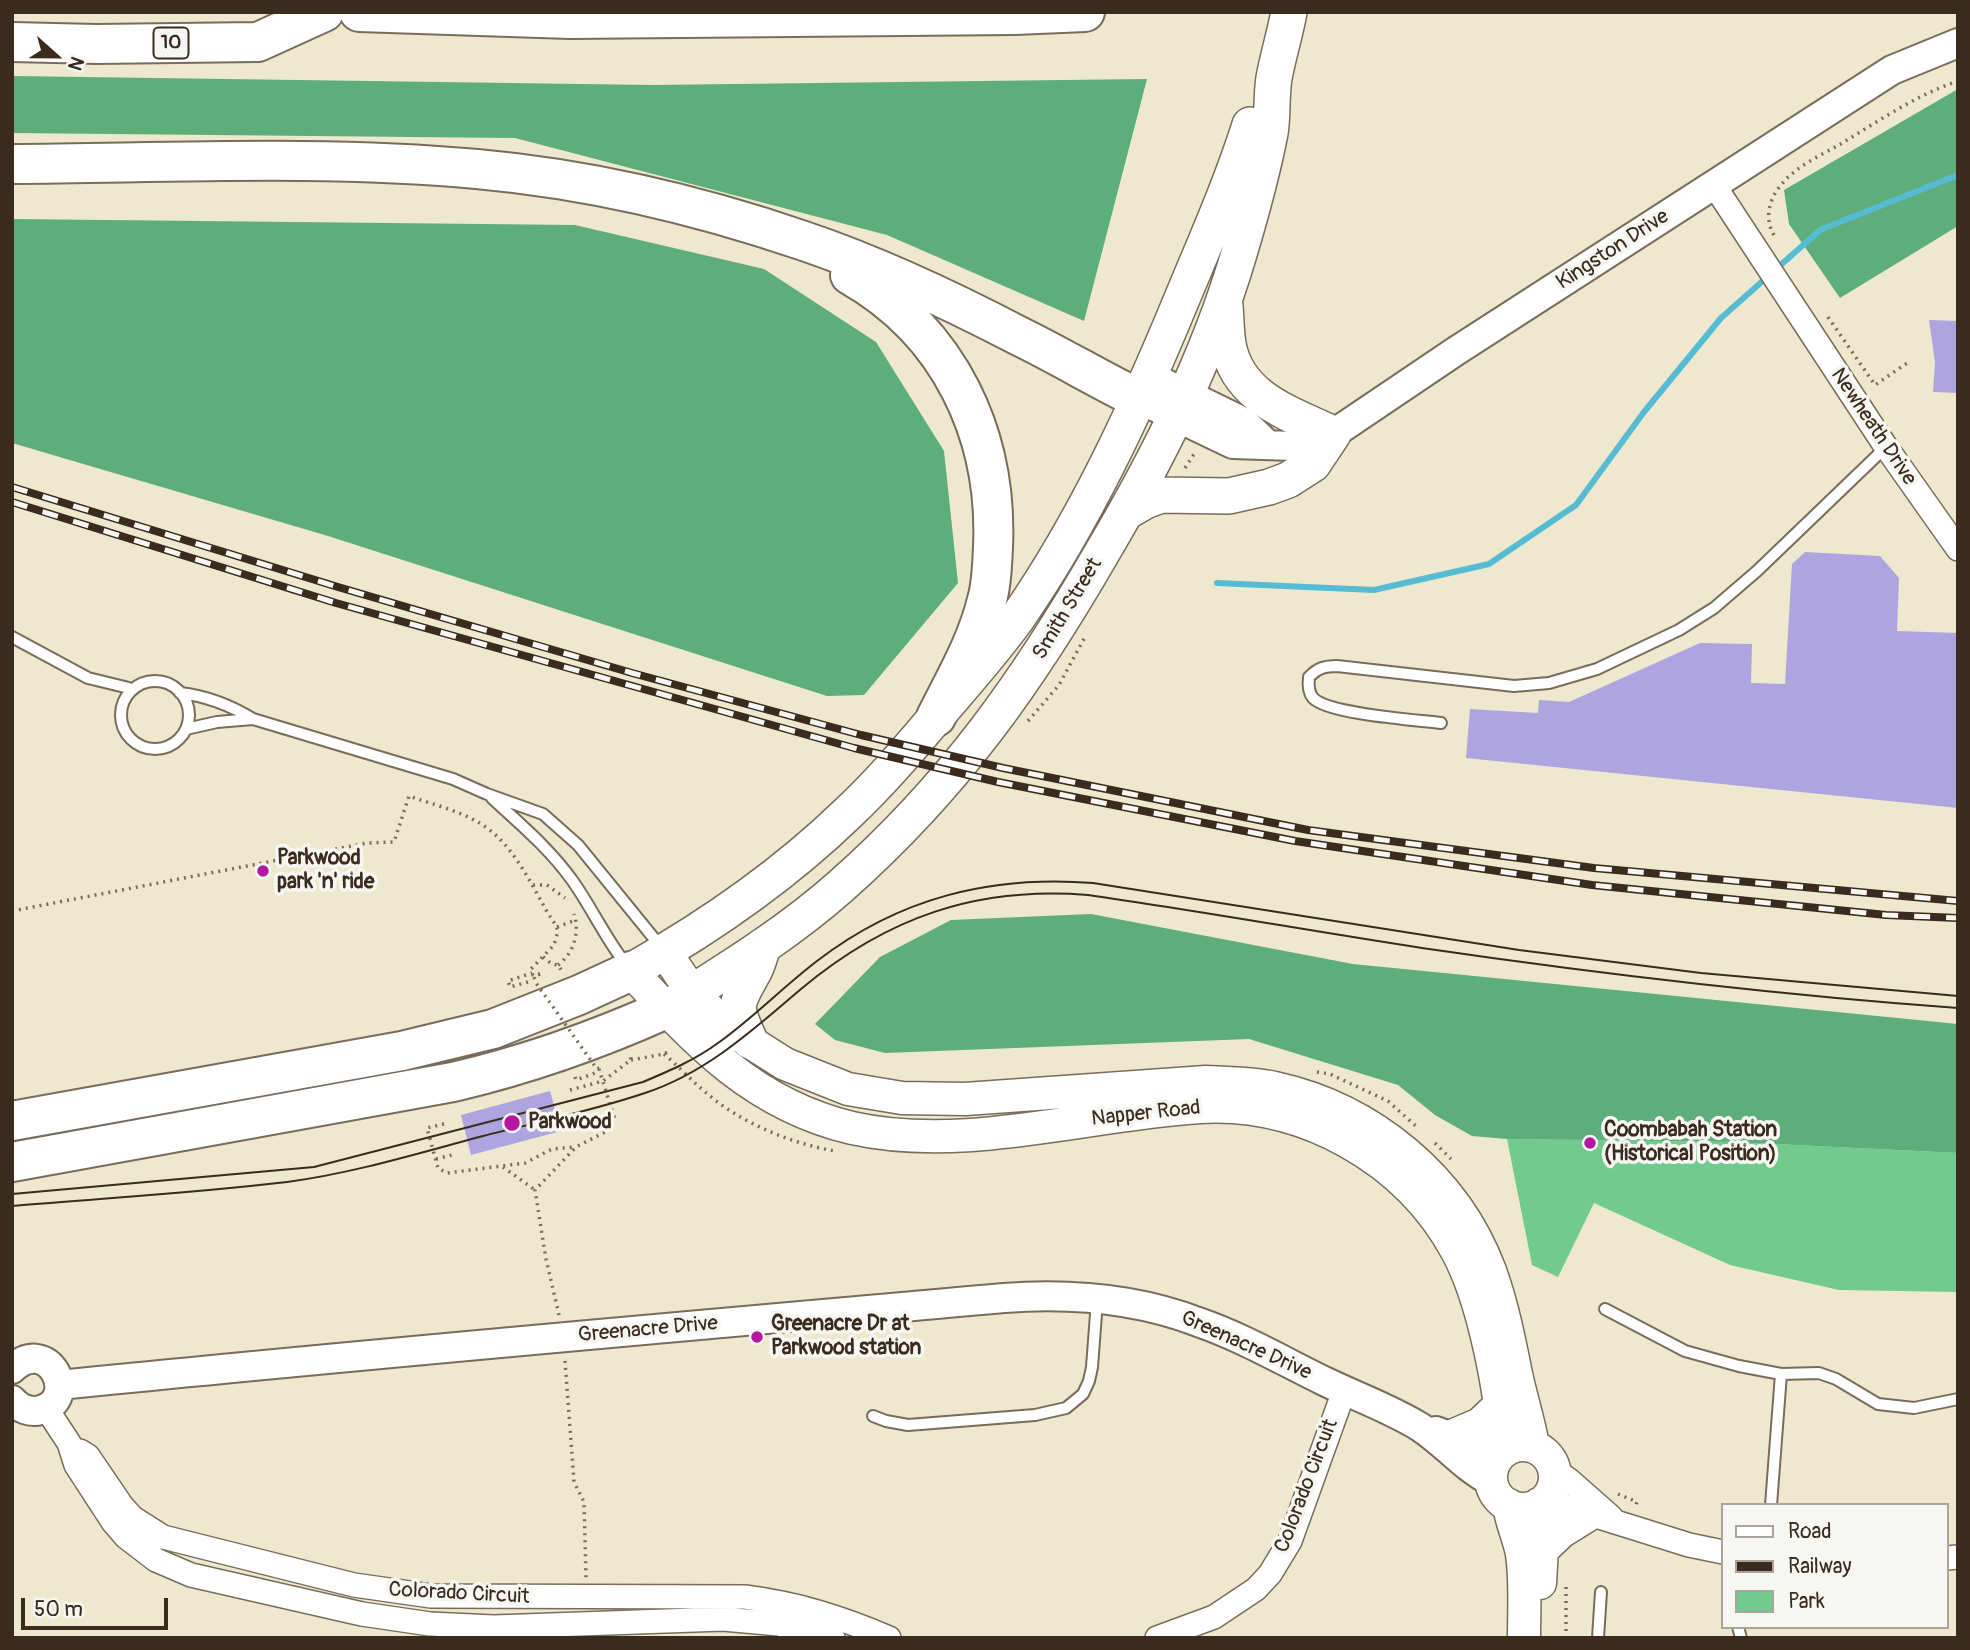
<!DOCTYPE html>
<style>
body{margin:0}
#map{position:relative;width:1970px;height:1650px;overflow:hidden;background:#ede8ce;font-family:Pangolin,sans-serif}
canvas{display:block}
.frame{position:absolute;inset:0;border:14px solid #3b2a1e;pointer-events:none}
.legend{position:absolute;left:1721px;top:1503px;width:228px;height:126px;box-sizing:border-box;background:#f6f6f2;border:2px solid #aba49d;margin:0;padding:9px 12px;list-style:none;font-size:21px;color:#3b2a1e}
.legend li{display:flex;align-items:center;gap:14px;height:35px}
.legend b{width:35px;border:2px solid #aba49d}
.north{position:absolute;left:21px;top:21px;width:70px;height:70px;-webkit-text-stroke:5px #f6f6f2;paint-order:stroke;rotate:111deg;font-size:19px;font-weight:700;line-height:28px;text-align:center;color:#3b2a1e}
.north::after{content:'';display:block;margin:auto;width:24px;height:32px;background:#3b2a1e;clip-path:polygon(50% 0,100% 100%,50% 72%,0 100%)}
.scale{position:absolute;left:21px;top:1598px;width:147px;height:32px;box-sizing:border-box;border:4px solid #3b2a1e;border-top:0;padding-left:9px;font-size:21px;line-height:24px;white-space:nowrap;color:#3b2a1e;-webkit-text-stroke:5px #f6f6f2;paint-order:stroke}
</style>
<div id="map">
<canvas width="1970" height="1650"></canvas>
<div class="frame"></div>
<ul class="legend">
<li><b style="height:9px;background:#fff"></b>Road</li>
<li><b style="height:9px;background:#3b2a1e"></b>Railway</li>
<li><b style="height:19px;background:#72ca8f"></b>Park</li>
</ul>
<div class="north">N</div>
<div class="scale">50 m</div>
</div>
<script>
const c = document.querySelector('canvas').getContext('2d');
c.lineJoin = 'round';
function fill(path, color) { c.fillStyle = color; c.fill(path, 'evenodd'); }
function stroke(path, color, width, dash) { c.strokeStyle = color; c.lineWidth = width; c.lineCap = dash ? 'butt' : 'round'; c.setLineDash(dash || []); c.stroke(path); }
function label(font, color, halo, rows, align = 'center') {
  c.font = font + ' Pangolin,sans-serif'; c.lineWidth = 7; c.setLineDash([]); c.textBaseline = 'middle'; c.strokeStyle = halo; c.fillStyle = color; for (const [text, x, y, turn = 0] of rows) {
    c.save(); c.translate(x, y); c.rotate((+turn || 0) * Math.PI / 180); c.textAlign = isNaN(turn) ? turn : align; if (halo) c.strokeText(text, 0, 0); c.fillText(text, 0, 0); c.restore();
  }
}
fill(new Path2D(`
 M 1507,1139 L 1734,1142 L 1958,1153 L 1958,1292 L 1839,1290 L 1730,1265 L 1594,1203 L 1558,1277 L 1532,1265 Z`), '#72ca8f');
fill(new Path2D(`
 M 12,76 L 653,85 L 1147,79 L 1084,321 L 887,235 L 515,138 L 12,133 Z
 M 1958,89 L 1958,226 L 1840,298 L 1789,224 L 1784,190 Z
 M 12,219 L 575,225 L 764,269 L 876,342 L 944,451 L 958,583 L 864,695 L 827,696 L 328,536 L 12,443 Z
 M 1091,914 L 1353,964 L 1958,1024 L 1958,1153 L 1734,1142 L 1507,1139 L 1472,1136 L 1435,1115 L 1398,1085 L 1249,1039 L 885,1053 L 835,1040 L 815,1024 L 880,957 L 951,920 Z`), '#5dae7a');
stroke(new Path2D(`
 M 1217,583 L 1374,590 L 1489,564 L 1576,505 L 1644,412 L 1721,318 L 1820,230 L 1958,175`), '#56bcd4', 6);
fill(new Path2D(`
 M 1929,320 L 1958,321 L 1958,393 L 1933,392 L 1935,362 Z
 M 1805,552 L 1880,556 L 1899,578 L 1897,631 L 1958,633 L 1958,808 L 1466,758 L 1470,709 L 1538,713 L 1539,700 L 1569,702 L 1700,643 L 1752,644 L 1751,683 L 1785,684 L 1792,564 Z
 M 550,1091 L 561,1131 L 471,1155 L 461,1115 Z`), '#aea5e0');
const service = new Path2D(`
 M 12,637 L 88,678 L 133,689
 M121 715a34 34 0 1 1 68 0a34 34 0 1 1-68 0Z
 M 180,693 C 207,696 230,705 253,719 L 453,779 L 487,794 L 543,814 L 578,845 L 661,947
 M 1441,723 C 1416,720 1328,714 1313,698 C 1308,692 1308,685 1309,677 C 1318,668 1324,666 1337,666 L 1514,686 L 1549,683 L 1597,669 L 1679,630 L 1714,608 L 1757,571 L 1886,447
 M 186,729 L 217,722 L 253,719
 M 492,798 C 520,824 549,848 572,880 C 592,908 606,940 628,967
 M 1605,1309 L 1685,1351 L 1739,1366 L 1781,1374 L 1819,1373 L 1836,1379 L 1878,1404 L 1914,1408 L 1958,1399
 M 873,1416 L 886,1421 L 908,1425 L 1035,1415 L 1066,1408 L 1083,1394 L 1089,1381 L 1092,1367 L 1097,1301
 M 1771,1505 L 1781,1374
 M 1738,1627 L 1741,1638
 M 1598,1638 L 1601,1592`);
const minor = new Path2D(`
 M 1714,185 L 1886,447 L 1958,549
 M 46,1408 L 69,1443 L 76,1465 L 113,1522 L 126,1537 L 156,1560 L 191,1575 L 362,1614 L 430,1624 L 494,1627 L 723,1619 L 779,1624 L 833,1638
 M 80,1451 L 88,1456 L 122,1506 L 133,1518 L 163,1537 L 354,1585 L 431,1596 L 745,1597 C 798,1604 840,1617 889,1638
 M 1554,1469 L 1569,1480 L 1611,1517
 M 1545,1500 L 1689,1545 L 1723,1552
 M 1947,1558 L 1958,1557
 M 1157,1638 L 1214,1617 L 1256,1589 L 1270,1574 L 1290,1541 L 1344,1391`);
const tertiary = new Path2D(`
 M 1150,376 L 1244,422 L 1268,445
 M 1139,399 L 1233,444 L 1294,446 L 1333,434 L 1456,351 L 1892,70 L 1958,43
 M 12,1369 C 48,1334 81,1398 41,1410 C 30,1413 20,1409 12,1400
 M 60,1385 C 374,1353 689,1326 1004,1298 C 1071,1293 1135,1298 1198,1322 C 1242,1337 1283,1361 1324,1381 C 1355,1396 1391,1409 1420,1427 C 1446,1444 1463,1467 1492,1482
 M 1436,1431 L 1499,1455`);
const secondary = new Path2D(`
 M 665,952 L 692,992 L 725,1026 L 785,1064 L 848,1089 L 902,1098 L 965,1099 L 1206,1082 C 1229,1083 1253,1083 1275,1088 C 1371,1109 1455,1178 1490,1271 C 1502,1304 1509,1339 1516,1374 C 1521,1398 1529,1422 1533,1446
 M 631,971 C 696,1042 754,1105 852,1128 C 963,1153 1087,1114 1200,1107 C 1304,1101 1407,1159 1457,1251 C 1484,1301 1502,1395 1504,1451
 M 1452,1436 L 1480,1424 L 1500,1405
 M1491 1477a32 32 0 1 1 64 0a32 32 0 1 1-64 0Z
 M 1539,1504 L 1543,1530 L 1540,1583
 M 1509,1505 C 1511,1522 1519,1537 1522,1554 C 1526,1581 1524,1610 1524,1638
 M 1541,1551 L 1561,1532 L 1590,1514`);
const primary = new Path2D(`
 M 1126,512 L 1145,501 L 1161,495 L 1229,496 L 1269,487 L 1288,480 L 1313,464 L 1333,434 C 1291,414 1237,398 1228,344 C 1226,332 1226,318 1225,306
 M 631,971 C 709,927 784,875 848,813 C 880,783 908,750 936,717 C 964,684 993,652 1018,617 C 1085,520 1136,410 1181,301 C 1205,243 1231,185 1250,125
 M 666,1009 C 726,971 787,934 841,886 C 954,786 1028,681 1103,551 C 1158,458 1207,361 1238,257 C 1250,217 1262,174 1270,133 C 1273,115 1271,96 1274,78 C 1278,56 1285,34 1289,12
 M 750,1041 C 734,1005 734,1007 753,973 C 758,965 760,955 763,946`);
const motorway = new Path2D(`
 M 359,12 L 570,19 L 1015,15 L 1085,12
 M 12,42 L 96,44 L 258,42 L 324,12
 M 12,164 C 167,163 323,155 477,169 C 588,179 699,205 804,241 C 878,266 950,300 1019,336 C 1060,356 1098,379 1139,399
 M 850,275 C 950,332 998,435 993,547 C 992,565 992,583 987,600 C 977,642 955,679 936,717
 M 12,1121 L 402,1051 L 493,1029 L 579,995 L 631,971
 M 12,1162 L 453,1082 C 526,1065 597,1040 666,1009`);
stroke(service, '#796c5c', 14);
stroke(minor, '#796c5c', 26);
stroke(tertiary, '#796c5c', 32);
stroke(secondary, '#796c5c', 35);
stroke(primary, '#796c5c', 38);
stroke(motorway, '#796c5c', 42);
stroke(new Path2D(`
 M 1774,235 C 1764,219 1769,199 1781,185 C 1795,167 1819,156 1839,145 C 1877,122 1916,95 1958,81
 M 1828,317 L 1875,385 L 1910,361
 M 1185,468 L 1196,451
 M 1028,721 L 1059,685 L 1086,635
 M 533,885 L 547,885 L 565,898
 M 12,911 L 367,843 L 394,842 L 409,796 C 434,805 462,811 484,826 C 512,844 529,880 545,908 C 549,916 555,922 558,931 L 554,945 L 531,969 L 533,975 L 540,974
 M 557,927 L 576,920
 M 543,957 L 552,964 L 558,965 L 562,971
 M 558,965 C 574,953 580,932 574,914
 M 528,982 L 510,987 L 508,981 L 532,973
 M 664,1054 C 678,1066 690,1079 704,1091 C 739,1122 789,1143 835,1151
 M 631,1060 L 664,1054 L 671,1050
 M 1317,1072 L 1330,1074 L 1388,1101 L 1418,1128
 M 575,1077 L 576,1080 L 598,1072
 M 570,1090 L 603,1081 L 631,1060 L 630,1054
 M 578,1121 L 613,1113
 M 444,1124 L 427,1128 L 438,1168 L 447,1173 L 525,1163 L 552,1149 L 575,1147
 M 1435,1143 L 1451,1159
 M 436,1159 L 452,1155
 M 503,1167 L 535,1190
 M 559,1315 L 546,1259 L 535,1190 L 576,1147 L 611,1129 L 614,1117 L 599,1069
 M 565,1361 L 574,1482 L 584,1502 L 586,1578
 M 1618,1494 L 1637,1502 L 1635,1508
 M 1566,1638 L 1566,1587`), '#796c5c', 3.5, [2, 5]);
stroke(service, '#fff', 10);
stroke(minor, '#fff', 23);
stroke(tertiary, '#fff', 28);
stroke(secondary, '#fff', 32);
stroke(primary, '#fff', 35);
stroke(motorway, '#fff', 38);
stroke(new Path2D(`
 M 12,1194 L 314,1167 L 643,1082 C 669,1071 695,1060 718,1043 C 753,1018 783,987 817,961 C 899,898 990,875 1093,883 L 1519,950 L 1701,973 L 1958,996
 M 12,1206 C 104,1198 196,1193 287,1182 C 354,1173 419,1153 483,1136 C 537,1122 592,1111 645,1093 C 706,1073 753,1030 801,989 C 887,917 977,886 1088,895 C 1200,911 1311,931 1422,948 C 1600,974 1778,995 1958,1008`), '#3b2a1e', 2);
const rail = new Path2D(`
 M 12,487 L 338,587 L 632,673 L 861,735 L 1003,768 L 1308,830 L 1594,868 L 1958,901
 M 12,502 L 336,603 L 854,748 L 998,782 L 1295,841 L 1592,885 L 1886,915 L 1958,918`);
stroke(rail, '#3b2a1e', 8);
stroke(rail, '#f6f6f2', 5, [16]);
stroke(new Path2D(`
 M 540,974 L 534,977 L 536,983 L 597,1069 L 603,1066`), '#796c5c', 3.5, [2, 5]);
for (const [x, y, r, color] of [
 [263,871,7,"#b5179e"],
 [512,1123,9,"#b5179e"],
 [1590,1143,7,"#b5179e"],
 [757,1337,7,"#b5179e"]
]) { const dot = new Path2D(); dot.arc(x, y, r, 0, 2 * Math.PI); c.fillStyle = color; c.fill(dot); stroke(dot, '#f6f6f2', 2.5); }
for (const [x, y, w] of [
 [171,43,35]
]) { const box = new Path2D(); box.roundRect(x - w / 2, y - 15.5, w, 31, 5); c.fillStyle = '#f6f6f2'; c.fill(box); stroke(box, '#3b2a1e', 2); }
label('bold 19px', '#3b2a1e', null, [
 ["10",171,43]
]);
label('21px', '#3b2a1e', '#f6f6f2', [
 ["Kingston Drive",1613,250,-33],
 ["Newheath Drive",1873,427,56],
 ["Smith Street",1068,609,-59],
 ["Napper Road",1146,1114,-6],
 ["Greenacre Drive",648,1330,-5],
 ["Greenacre Drive",1246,1346,24],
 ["Colorado Circuit",1307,1486,-69],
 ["Colorado Circuit",459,1594,3]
]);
label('bold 21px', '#3b2a1e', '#f6f6f2', [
 ["Parkwood",277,859],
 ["park 'n' ride",277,883],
 ["Parkwood",528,1123],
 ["Coombabah Station",1604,1131],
 ["(Historical Position)",1604,1155],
 ["Greenacre Dr at",771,1325],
 ["Parkwood station",771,1349]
], 'left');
</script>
